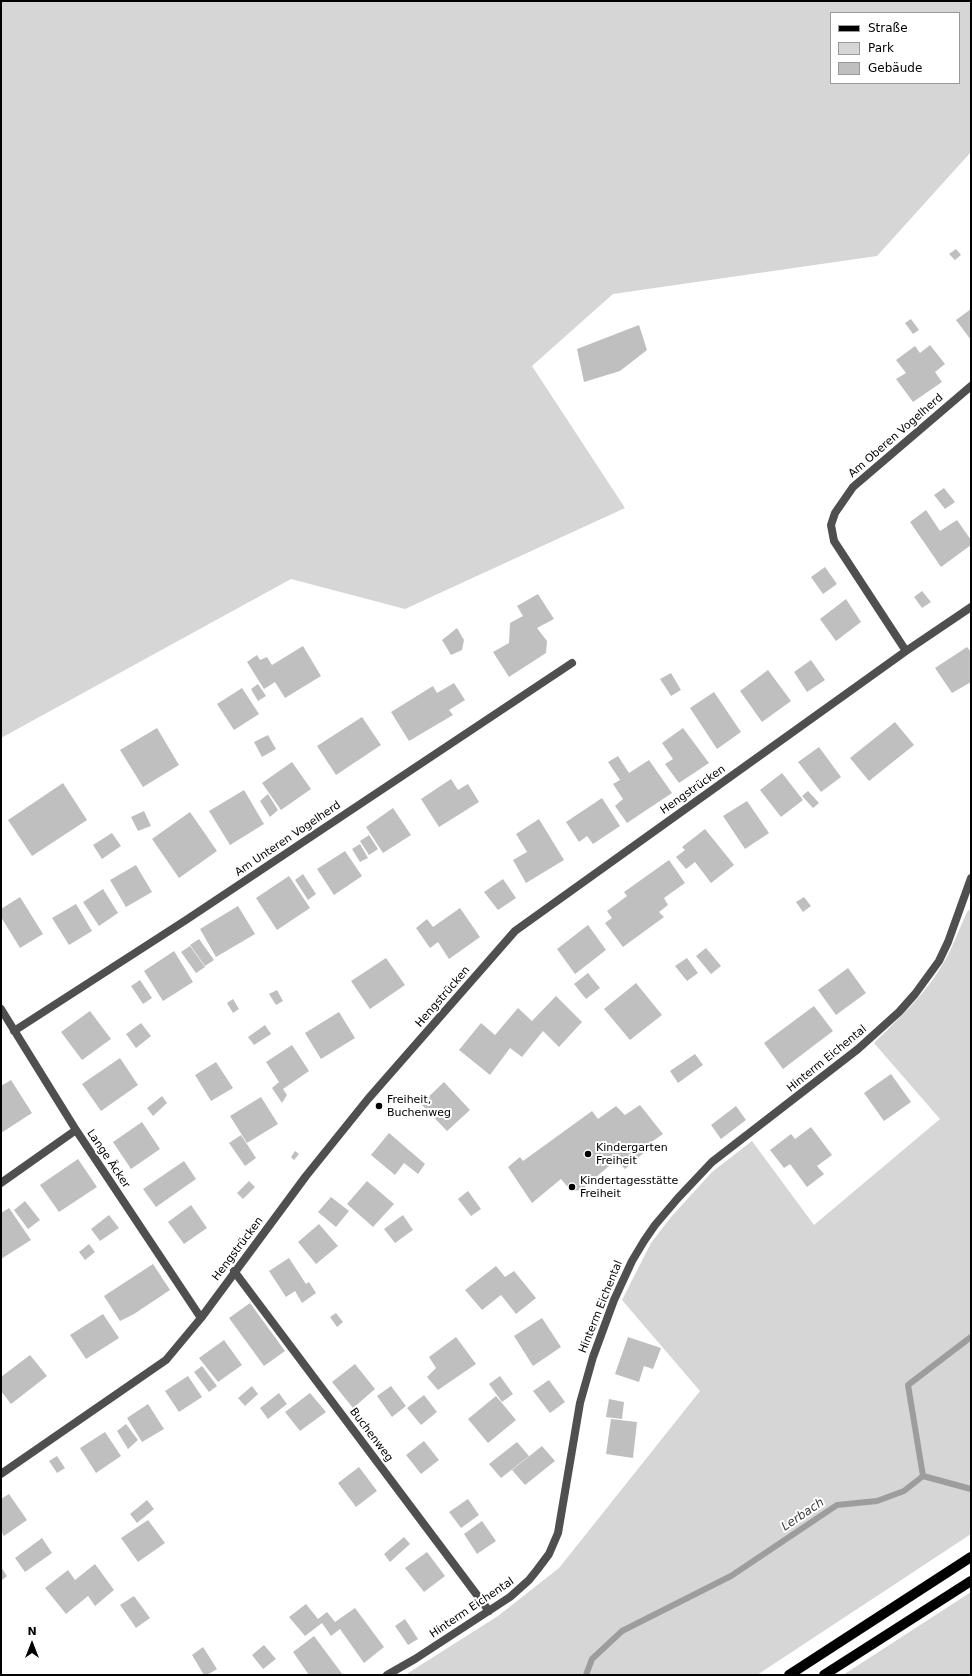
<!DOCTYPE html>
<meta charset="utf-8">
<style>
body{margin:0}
#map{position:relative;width:972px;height:1676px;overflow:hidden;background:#fff;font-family:"DejaVu Sans",sans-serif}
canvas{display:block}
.frame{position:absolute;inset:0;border:2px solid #000;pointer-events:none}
.legend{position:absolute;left:830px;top:12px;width:130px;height:72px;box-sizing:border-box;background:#fff;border:1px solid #999;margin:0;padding:5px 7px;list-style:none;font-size:12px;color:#000}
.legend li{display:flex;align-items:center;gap:8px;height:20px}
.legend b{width:20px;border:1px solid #999}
.north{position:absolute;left:12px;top:1624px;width:40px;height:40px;-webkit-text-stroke:3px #fff;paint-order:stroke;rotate:0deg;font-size:11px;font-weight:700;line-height:16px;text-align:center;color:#000}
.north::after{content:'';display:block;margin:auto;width:14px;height:18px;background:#000;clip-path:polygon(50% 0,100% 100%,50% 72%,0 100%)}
</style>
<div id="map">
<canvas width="972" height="1676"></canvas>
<div class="frame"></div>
<ul class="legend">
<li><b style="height:5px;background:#000"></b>Straße</li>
<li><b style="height:11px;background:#d6d6d6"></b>Park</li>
<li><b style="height:11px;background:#bfbfbf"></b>Gebäude</li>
</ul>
<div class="north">N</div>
</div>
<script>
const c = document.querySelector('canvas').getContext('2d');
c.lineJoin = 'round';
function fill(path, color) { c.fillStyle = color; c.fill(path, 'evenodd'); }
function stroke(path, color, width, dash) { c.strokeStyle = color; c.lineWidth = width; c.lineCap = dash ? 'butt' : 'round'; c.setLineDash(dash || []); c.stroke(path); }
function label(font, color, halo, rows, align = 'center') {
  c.font = font + ' "DejaVu Sans",sans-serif'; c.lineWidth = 4; c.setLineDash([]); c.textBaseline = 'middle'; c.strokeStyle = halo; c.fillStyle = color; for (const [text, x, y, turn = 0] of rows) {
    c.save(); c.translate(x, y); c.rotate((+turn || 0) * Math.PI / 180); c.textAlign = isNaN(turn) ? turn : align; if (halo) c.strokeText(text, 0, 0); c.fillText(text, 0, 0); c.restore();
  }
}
fill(new Path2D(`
 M 1,1 L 971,1 L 971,152 L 877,256 L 613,294 L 532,366 L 625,508 L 405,609 L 291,579 L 1,738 ZM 831,13 L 959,13 L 959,83 L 831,83 Z
 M 971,908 L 971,1534 L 757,1675 L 405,1675 L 498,1616 L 559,1568 L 700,1391 L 622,1300 L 651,1243 L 671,1217 L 712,1172 L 752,1141 L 814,1225 L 940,1119 L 874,1043 C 899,1018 926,994 944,962 C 953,947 959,929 967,912 Z
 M 971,1592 L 971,1675 L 843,1675 Z`), '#d6d6d6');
stroke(new Path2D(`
 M 923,1476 L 971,1489
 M 586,1675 L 592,1659 L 622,1631 L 731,1576 L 837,1505 L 877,1501 L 904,1491 L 923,1476 L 908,1385 L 971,1337`), '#9d9d9d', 6);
fill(new Path2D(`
 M 956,249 L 961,255 L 955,260 L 949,254 Z
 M 971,309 L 971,340 L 956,320 Z
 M 911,319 L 919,330 L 913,334 L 905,323 Z
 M 639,325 L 647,350 L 620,371 L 584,382 L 577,349 Z
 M 930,345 L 945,364 L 935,372 L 942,382 L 913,402 L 896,379 L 906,373 L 896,360 L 915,346 L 920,353 Z
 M 944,488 L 955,502 L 945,509 L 934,495 Z
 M 926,510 L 940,531 L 957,520 L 971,540 L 971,545 L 941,567 L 910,522 Z
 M 825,567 L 837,584 L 823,594 L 811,577 Z
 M 922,591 L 931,602 L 922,608 L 914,597 Z
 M 538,594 L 554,619 L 537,628 L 547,641 L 546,653 L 509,677 L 493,652 L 509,643 L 510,623 L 523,616 L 517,606 Z
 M 846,599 L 861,622 L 836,641 L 820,619 Z
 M 457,628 L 464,640 L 462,650 L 451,655 L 442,640 Z
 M 303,646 L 321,676 L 285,698 L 275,682 L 264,689 L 247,662 L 257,655 L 260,660 L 267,657 L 272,665 Z
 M 967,647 L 971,652 L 971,682 L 952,693 L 935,668 Z
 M 811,660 L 825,680 L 807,692 L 794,672 Z
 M 768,670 L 791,701 L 762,722 L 740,691 Z
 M 671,673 L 681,690 L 671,696 L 660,679 Z
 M 454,683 L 465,700 L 449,710 L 453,715 L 409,741 L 391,712 L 433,686 L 437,693 Z
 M 258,684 L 266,696 L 258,701 L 251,689 Z
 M 242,688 L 259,714 L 234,730 L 217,704 Z
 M 714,692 L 741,732 L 717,749 L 690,708 Z
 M 362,717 L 381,745 L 336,775 L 317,746 Z
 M 895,722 L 914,745 L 869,781 L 850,758 Z
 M 157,728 L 179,765 L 143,787 L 120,750 Z
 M 683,728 L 709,763 L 679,783 L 665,764 L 673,759 L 662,743 Z
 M 268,735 L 276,749 L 262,757 L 254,742 Z
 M 819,747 L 841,777 L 821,792 L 798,762 Z
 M 618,756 L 629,773 L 649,760 L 672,793 L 627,823 L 615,806 L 623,799 L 613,784 L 620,780 L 608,762 Z
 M 292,762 L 311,789 L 281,810 L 262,783 Z
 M 782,773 L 803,800 L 781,817 L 760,790 Z
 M 451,779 L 458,790 L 468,784 L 479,802 L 439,827 L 421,799 Z
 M 63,783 L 87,820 L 32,856 L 8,820 Z
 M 244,790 L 264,824 L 230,845 L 209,811 Z
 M 808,791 L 819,803 L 813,808 L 802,796 Z
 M 268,794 L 278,810 L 270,817 L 260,801 Z
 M 602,798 L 620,826 L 593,844 L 587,836 L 579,842 L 566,822 Z
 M 747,801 L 769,833 L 745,849 L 723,816 Z
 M 393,808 L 411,835 L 383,853 L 366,827 Z
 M 144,811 L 151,826 L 138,831 L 131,817 Z
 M 190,812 L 217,851 L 179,878 L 152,839 Z
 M 539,819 L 564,860 L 526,883 L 513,860 L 527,852 L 516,834 Z
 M 705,829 L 734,865 L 711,883 L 695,862 L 686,869 L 676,857 L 685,850 L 682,847 Z
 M 112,833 L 121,846 L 102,859 L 93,845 Z
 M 369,835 L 378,849 L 369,855 L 360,841 Z
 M 360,844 L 368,858 L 360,862 L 352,849 Z
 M 345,851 L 362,876 L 334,895 L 317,869 Z
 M 669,860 L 685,883 L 664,898 L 668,905 L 659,912 L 664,917 L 623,947 L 605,923 L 612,918 L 607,911 L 627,896 L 624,892 Z
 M 136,865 L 152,892 L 126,907 L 110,880 Z
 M 303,874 L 316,894 L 308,900 L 295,880 Z
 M 289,876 L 310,908 L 277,930 L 256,898 Z
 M 503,879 L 516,898 L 498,910 L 484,892 Z
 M 103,889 L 118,913 L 99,926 L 83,902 Z
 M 20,897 L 43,934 L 20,948 L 1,917 L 1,909 Z
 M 804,897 L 811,906 L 803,912 L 796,902 Z
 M 76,904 L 92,931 L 69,945 L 52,918 Z
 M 238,906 L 255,934 L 216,957 L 200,929 Z
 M 460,908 L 480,937 L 449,959 L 438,942 L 430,948 L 416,928 L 427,919 L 433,927 Z
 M 588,925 L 606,950 L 575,974 L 557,949 Z
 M 199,939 L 214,960 L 205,966 L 190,945 Z
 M 190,946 L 205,967 L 196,973 L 181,952 Z
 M 706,948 L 721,966 L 711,974 L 696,956 Z
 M 174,951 L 193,982 L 163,1001 L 144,971 Z
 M 386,958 L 405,985 L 370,1009 L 351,981 Z
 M 687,958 L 698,973 L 687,981 L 675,966 Z
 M 848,968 L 866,993 L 836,1015 L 818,990 Z
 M 588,973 L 600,988 L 586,999 L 574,984 Z
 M 140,980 L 152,998 L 143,1004 L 131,986 Z
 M 636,983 L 662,1015 L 630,1040 L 604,1009 Z
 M 277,990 L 283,1001 L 276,1005 L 269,994 Z
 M 556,996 L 582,1022 L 559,1047 L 543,1031 L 522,1057 L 510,1048 L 490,1075 L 459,1050 L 481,1023 L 495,1035 L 518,1008 L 532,1021 Z
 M 233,999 L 239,1009 L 233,1013 L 227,1003 Z
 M 814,1006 L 833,1031 L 783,1069 L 764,1043 Z
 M 90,1011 L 111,1039 L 82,1060 L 61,1032 Z
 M 339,1012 L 355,1038 L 321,1059 L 305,1033 Z
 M 141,1023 L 151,1036 L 136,1048 L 126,1034 Z
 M 265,1025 L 271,1034 L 254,1045 L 248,1037 Z
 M 292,1045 L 309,1071 L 283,1089 L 287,1095 L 282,1103 L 272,1088 L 279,1082 L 266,1062 Z
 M 695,1054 L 703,1065 L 678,1083 L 670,1071 Z
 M 120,1058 L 138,1085 L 101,1111 L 82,1084 Z
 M 216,1062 L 233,1088 L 211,1101 L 195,1075 Z
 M 891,1074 L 911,1102 L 884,1121 L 864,1093 Z
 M 11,1080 L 32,1113 L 1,1133 L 1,1086 Z
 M 444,1082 L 470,1110 L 447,1131 L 421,1104 Z
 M 162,1096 L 167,1103 L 153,1116 L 147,1108 Z
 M 261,1097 L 278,1124 L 247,1143 L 230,1116 Z
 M 640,1105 L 663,1134 L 644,1147 L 647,1150 L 625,1169 L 616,1160 L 581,1190 L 571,1191 L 561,1179 L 532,1203 L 508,1167 L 520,1157 L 523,1161 L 592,1111 L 598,1119 L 616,1106 L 625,1115 Z
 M 736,1106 L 746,1120 L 721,1139 L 711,1125 Z
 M 142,1122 L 160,1149 L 131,1169 L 113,1142 Z
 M 811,1127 L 832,1155 L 817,1166 L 824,1174 L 807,1187 L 790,1164 L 784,1168 L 770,1150 L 791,1134 L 795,1139 Z
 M 389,1133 L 425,1164 L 418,1174 L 404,1163 L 395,1175 L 371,1155 Z
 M 241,1135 L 256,1158 L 245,1166 L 229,1143 Z
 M 295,1151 L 299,1154 L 294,1160 L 291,1157 Z
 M 78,1159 L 97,1187 L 59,1212 L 40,1185 Z
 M 184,1161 L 196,1179 L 156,1207 L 143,1189 Z
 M 249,1181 L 255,1187 L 243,1199 L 237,1193 Z
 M 367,1181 L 394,1204 L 373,1227 L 347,1204 Z
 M 468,1191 L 481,1209 L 471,1216 L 458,1199 Z
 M 331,1197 L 349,1211 L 336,1227 L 318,1212 Z
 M 25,1201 L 40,1220 L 28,1229 L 14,1210 Z
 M 191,1205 L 207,1228 L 184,1244 L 168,1222 Z
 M 9,1208 L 31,1240 L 1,1259 L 1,1213 Z
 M 109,1215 L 119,1228 L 100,1241 L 91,1229 Z
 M 403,1215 L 413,1230 L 395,1243 L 384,1229 Z
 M 319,1224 L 338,1246 L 316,1264 L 298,1242 Z
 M 89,1244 L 95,1252 L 85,1260 L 79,1252 Z
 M 289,1258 L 306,1284 L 309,1282 L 316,1293 L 302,1303 L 295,1291 L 286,1297 L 269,1271 Z
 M 153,1264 L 170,1290 L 134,1314 L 120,1321 L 104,1296 Z
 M 496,1266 L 505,1277 L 514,1271 L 536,1298 L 516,1314 L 501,1295 L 482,1310 L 465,1290 Z
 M 250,1303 L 285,1351 L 264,1366 L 229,1318 Z
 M 336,1313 L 343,1322 L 337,1327 L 330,1317 Z
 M 103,1314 L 119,1338 L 86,1359 L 70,1335 Z
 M 542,1318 L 561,1347 L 533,1366 L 514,1336 Z
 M 456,1337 L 476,1364 L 438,1390 L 427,1377 L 436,1368 L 429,1357 Z
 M 628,1337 L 661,1348 L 653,1369 L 644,1366 L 639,1382 L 615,1374 Z
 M 224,1340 L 242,1365 L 218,1382 L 199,1358 Z
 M 30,1355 L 47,1376 L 11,1404 L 1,1391 L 1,1377 Z
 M 355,1364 L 375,1389 L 353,1408 L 332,1382 Z
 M 202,1366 L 217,1386 L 209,1392 L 194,1372 Z
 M 188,1376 L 202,1397 L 179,1412 L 165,1391 Z
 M 500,1376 L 513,1394 L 502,1402 L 489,1384 Z
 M 549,1380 L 565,1402 L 550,1413 L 533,1391 Z
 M 252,1386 L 258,1394 L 245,1406 L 238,1398 Z
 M 391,1386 L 406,1406 L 392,1417 L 377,1396 Z
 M 279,1393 L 287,1404 L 268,1419 L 260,1408 Z
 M 310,1393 L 326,1412 L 300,1431 L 285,1412 Z
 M 424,1395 L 437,1412 L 421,1425 L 407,1408 Z
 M 496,1396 L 516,1420 L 488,1443 L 468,1419 Z
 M 609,1399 L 624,1402 L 622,1419 L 606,1417 Z
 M 148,1404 L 164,1429 L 142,1442 L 127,1418 Z
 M 611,1419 L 637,1422 L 633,1458 L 606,1454 Z
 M 126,1424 L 138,1440 L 128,1449 L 117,1431 Z
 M 105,1432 L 121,1456 L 96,1473 L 80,1448 Z
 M 424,1441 L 439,1460 L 421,1474 L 406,1455 Z
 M 517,1442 L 529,1456 L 501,1478 L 489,1464 Z
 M 542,1446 L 555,1461 L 525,1485 L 512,1470 Z
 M 57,1456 L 65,1468 L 57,1473 L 49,1461 Z
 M 359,1467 L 377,1491 L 356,1507 L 338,1483 Z
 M 9,1494 L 27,1520 L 4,1536 L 1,1531 L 1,1499 Z
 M 468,1499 L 479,1515 L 461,1528 L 449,1512 Z
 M 147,1500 L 154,1509 L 137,1523 L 130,1514 Z
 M 148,1520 L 165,1543 L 138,1562 L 121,1538 Z
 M 482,1521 L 496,1541 L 477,1554 L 464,1534 Z
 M 404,1537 L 410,1544 L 390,1562 L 384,1554 Z
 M 42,1538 L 52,1553 L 25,1572 L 15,1558 Z
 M 427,1552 L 445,1576 L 424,1592 L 405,1568 Z
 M 95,1564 L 114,1590 L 95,1606 L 88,1596 L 66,1614 L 45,1588 L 68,1570 L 75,1580 Z
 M 1,1567 L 7,1576 L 1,1581 Z
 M 134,1596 L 150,1618 L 136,1628 L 120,1605 Z
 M 306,1604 L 318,1619 L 327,1612 L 335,1622 L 355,1608 L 384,1647 L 364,1663 L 340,1629 L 331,1636 L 322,1623 L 305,1636 L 289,1617 Z
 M 405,1619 L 418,1639 L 408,1645 L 395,1626 Z
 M 314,1636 L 343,1675 L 309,1675 L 293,1652 Z
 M 264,1645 L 276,1659 L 263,1669 L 252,1655 Z
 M 203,1647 L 217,1669 L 207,1675 L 204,1675 L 192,1655 Z`), '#bfbfbf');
stroke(new Path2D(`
 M 906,651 L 834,541 L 831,525 L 835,513 L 853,487 L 971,386
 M 1,1009 L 76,1130 L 201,1318
 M 14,1031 L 186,920 L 572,663
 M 1,1183 L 76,1130
 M 234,1271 L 489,1611
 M 1,1474 L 166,1360 L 201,1318 L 306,1176 L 368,1099 L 515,931 L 906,651 L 971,607
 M 387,1675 L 415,1659 L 510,1597 L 529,1580 L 537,1570 L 549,1554 L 558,1533 L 580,1403 L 593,1357 L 614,1300 L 632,1261 L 644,1241 L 655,1225 L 678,1198 L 712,1162 L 858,1049 L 899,1012 L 915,994 L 939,961 L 948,942 L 971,878`), '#4f4f4f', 8);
stroke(new Path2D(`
 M 789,1675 L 971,1557
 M 824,1675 L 971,1581`), '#000', 10);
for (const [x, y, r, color] of [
 [379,1106,4,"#000"],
 [588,1154,4,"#000"],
 [572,1187,4,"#000"]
]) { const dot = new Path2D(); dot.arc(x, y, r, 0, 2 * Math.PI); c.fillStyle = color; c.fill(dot); stroke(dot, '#fff', 1.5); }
label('11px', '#000', '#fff', [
 ["Am Oberen Vogelherd",896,436,-41],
 ["Hengstrücken",693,790,-35],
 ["Am Unteren Vogelherd",288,839,-34],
 ["Hengstrücken",443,997,-49],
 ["Hinterm Eichental",827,1059,-39],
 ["Lange Äcker",108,1159,56],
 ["Hengstrücken",238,1249,-53],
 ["Hinterm Eichental",601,1307,-68],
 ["Buchenweg",371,1435,53],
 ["Hinterm Eichental",472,1608,-34]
]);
label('11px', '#000', '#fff', [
 ["Freiheit,",387,1100],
 ["Buchenweg",387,1113],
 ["Kindergarten",596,1148],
 ["Freiheit",596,1161],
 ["Kindertagesstätte",580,1181],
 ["Freiheit",580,1194]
], 'left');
label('italic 12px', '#3e3e3e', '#fff', [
 ["Lerbach",803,1515,-34]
]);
</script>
